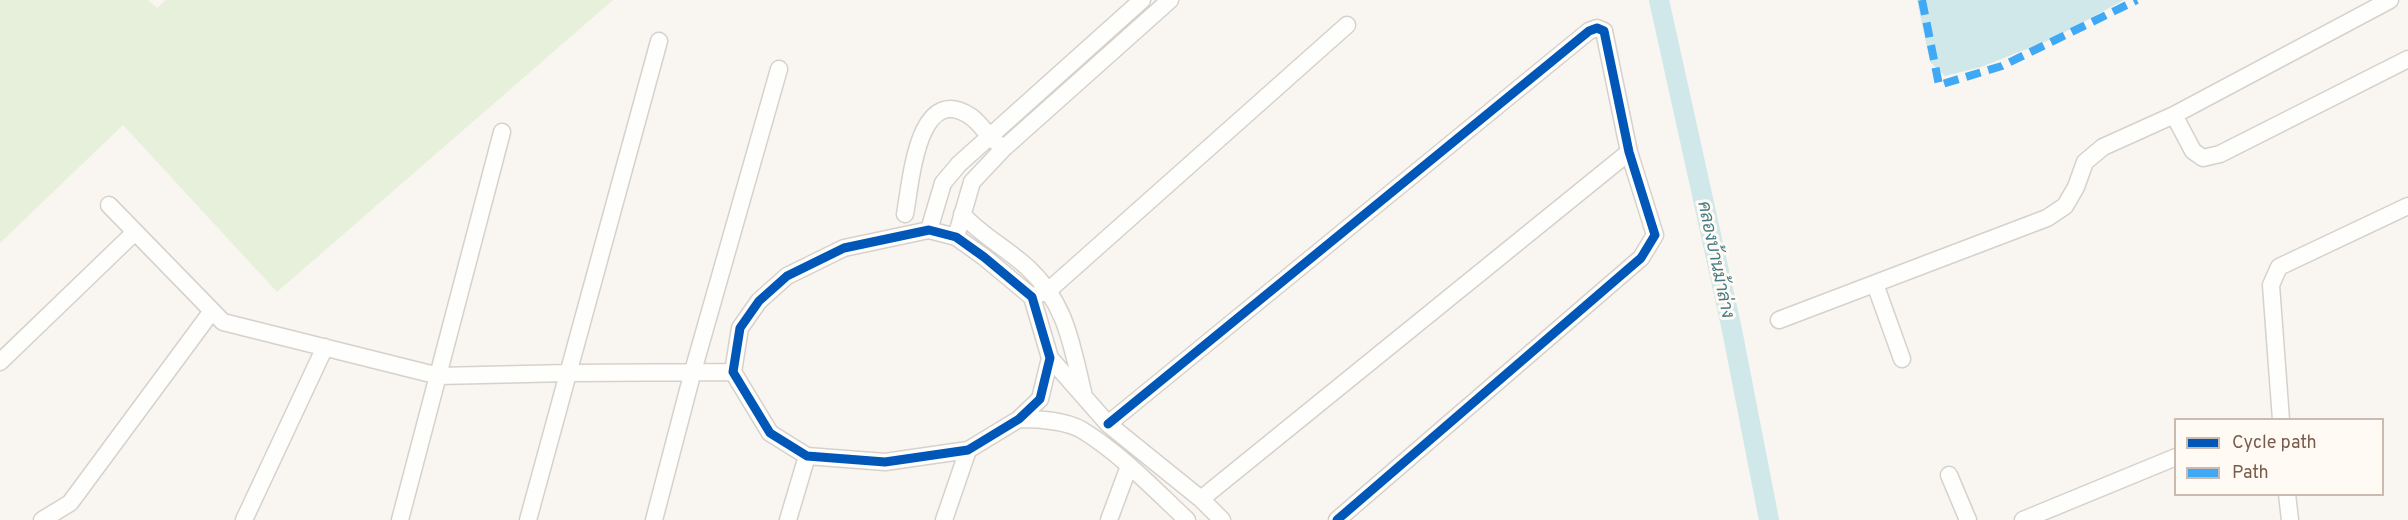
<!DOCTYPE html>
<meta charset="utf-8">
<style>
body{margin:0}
#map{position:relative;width:2408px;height:520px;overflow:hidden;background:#f9f5f0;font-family:Overpass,sans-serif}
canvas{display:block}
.legend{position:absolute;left:2174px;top:418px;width:210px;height:78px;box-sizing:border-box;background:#fffaf3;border:2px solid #cabbb1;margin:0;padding:8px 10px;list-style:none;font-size:18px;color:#7a5c4d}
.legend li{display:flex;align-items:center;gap:12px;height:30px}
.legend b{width:30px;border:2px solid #cabbb1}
</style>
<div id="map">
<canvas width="2408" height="520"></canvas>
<ul class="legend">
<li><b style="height:8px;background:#0057b8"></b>Cycle path</li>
<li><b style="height:8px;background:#3fa9f5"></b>Path</li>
</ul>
</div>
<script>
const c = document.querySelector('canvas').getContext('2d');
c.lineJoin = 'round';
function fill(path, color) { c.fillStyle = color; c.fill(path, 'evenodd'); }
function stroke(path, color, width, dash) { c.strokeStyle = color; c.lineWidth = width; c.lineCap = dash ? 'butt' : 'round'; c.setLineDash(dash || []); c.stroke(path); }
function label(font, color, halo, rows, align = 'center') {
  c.font = font + ' Overpass,Sarabun,sans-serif'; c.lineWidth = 6; c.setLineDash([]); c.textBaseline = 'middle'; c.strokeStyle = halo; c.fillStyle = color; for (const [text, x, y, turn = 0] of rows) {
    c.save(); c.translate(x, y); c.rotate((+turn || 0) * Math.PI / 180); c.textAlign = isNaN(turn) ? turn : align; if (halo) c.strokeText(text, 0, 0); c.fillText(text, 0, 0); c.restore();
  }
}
fill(new Path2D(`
 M 0,0 L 148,0 L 157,8 L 166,0 L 613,0 L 277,292 L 123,125 L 0,243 Z`), '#e7f0db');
fill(new Path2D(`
 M 1917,0 L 2124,0 L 2052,39 L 1981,67 L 1945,76 L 1930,62 Z`), '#d0e8ea');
stroke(new Path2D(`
 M 1659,0 L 1732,330 L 1769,520`), '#d0e8ea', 20);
const minor = new Path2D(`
 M 2174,115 L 2193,151 L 2203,158 L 2220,154 L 2408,59
 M 109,205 L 223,322 L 439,376 L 568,373 L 733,372
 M 905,214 C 911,183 917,82 970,116 C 981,123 986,135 996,142
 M 962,214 C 981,235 1006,248 1027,267 C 1066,303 1071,342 1083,392
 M 929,230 L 956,237 L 984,257 L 1032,297 L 1050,358 L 1040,399 L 1019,419 L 968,450 L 885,462 L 807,456 L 770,433 L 733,372 L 740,328 L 759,301 L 787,276 L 844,248 Z
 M 929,230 L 943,183 L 959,164 L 1142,0
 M 956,237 L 972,182 L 1003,149 L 1170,0
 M 1875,284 L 1902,359
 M 1032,297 L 1049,290 L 1347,25
 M 1779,320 L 2047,218 L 2065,206 L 2076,187 L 2085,162 L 2103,147 L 2174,115 L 2390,0
 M 1050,358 L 1108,424 L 1201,499 L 1222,520
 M 0,362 L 135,232
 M 1019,419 C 1039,419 1064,420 1082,430 C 1121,454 1154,489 1187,520
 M 2281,420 L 2271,285 L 2279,267 L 2408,206
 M 1108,424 L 1589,31 L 1597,28 L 1604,31 L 1629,152 L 1655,235 L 1641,258 L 1337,520
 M 1949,475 L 1968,520
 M 2287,494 L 2290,520
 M 1201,499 L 1629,152
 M 42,520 L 70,503 L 212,311
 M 244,520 L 325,347
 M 400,520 L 502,132
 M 528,520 L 659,41
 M 654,520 L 693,371 L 779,69
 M 788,520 L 807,456
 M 944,520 L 968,450
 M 1109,520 L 1129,466
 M 2023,520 L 2176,457`);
stroke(minor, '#d7d1cb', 19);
stroke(minor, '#fefefd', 16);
stroke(new Path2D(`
 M 1922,0 L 1939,85 L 2002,66 L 2137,0`), '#3fa9f5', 8, [15, 8]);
stroke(new Path2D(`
 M 929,230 L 956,237 L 984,257 L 1032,297 L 1050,358 L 1040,399 L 1019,419 L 968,450 L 885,462 L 807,456 L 770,433 L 733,372 L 740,328 L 759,301 L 787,276 L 844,248 Z
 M 1108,424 L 1589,31 L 1597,28 L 1604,31 L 1629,152 L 1655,235 L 1641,258 L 1337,520`), '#0057b8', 9);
label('italic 18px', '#437c86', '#fffaf3', [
 ["คลองบ้านม้าล่าง",1714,260,78]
]);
</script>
